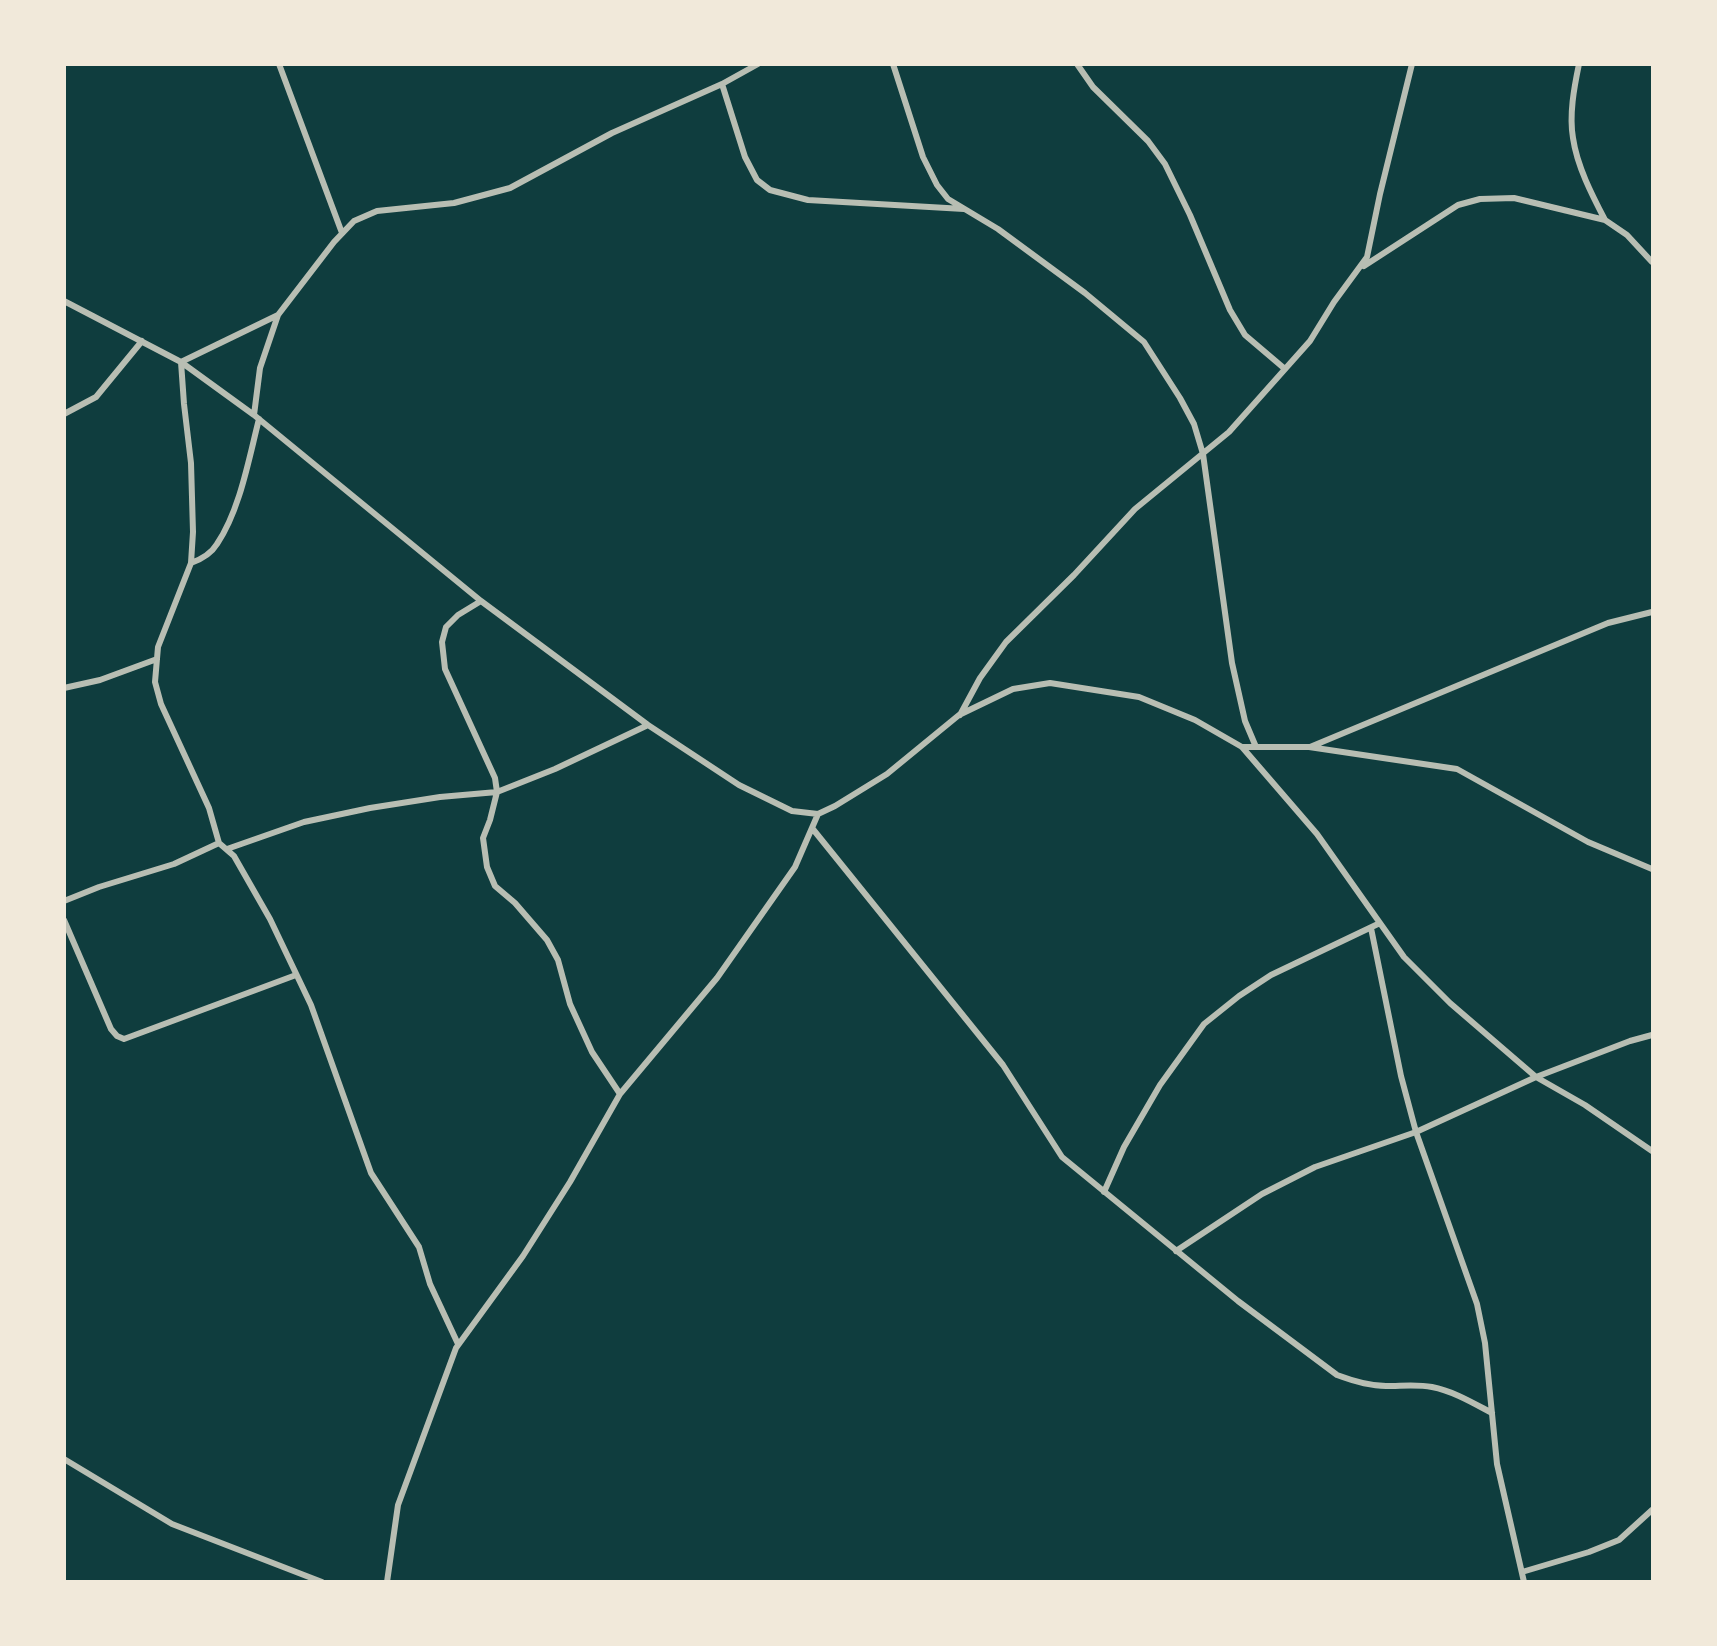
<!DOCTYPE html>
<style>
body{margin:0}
#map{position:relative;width:1717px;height:1646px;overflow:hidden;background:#0f3d3e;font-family:"Noto Sans",sans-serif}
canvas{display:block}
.frame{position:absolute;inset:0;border:66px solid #f1e9da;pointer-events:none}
</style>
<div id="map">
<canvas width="1717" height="1646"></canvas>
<div class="frame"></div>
</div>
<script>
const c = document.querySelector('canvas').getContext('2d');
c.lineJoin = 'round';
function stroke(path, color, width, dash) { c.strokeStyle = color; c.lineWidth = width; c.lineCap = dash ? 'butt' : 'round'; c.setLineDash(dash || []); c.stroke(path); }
stroke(new Path2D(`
 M 279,64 L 342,233
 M 893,64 L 923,157 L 937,185 L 948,199 L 998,229 L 1085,293 L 1144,342 L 1180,398 L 1194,424 L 1203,454 L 1232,663 L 1245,721 L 1256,747
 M 1077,64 L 1093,87 L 1148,141 L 1165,164 L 1190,215 L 1230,310 L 1245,335 L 1285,369
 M 1579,64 C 1574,88 1569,115 1573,138 C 1577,166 1592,195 1605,220
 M 722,84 L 745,157 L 757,180 L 770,190 L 808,200 L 964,209
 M 1364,266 L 1458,205 L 1480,199 L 1514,198 L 1605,220 L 1627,235 L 1652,262
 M 64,301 L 181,362 L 254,415 L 481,601 L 648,725 L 739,785 L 792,811 L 818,814 L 835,806 L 887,774 L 959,715 L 1013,689 L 1050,683 L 1139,697 L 1195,720 L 1242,747 L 1317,834 L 1404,957 L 1450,1003 L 1536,1077 L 1585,1105 L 1652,1151
 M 278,315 L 181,362 L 184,404 L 191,463 L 193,532 L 191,563 L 158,647 L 155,682 L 161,704 L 209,808 L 219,843 L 234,856 L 270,919 L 311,1005 L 371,1173 L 419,1247 L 430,1284 L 458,1344
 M 64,414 L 96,397 L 142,341
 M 254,415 L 260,368 L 278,315 L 334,242 L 354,221 L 377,211 L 454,203 L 510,188 L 612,133 L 722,84 L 758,64
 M 191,563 C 202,559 211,554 217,544 C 240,510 249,458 259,419
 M 481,601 L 458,615 L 446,627 L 442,642 L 445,669 L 495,778 L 497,792 L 490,820 L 483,838 L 487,867 L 495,886 L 515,903 L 547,940 L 558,960 L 570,1004 L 592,1052 L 620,1094
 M 64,688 L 100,680 L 157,659
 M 960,715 L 980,678 L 1006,642 L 1074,575 L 1135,509 L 1229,432 L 1310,341 L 1334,302 L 1367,257 L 1380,194 L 1412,64
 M 1242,747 L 1309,747 L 1457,769 L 1588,842 L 1652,869
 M 1310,747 L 1608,623 L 1652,612
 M 812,828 L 1003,1065 L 1062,1157 L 1238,1301 L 1337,1375 C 1353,1381 1369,1386 1386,1386 C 1402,1386 1417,1384 1432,1387 C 1453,1391 1473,1403 1492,1413
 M 227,849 L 304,822 L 370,808 L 440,797 L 497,792 L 555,769 L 648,725
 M 64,901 L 99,887 L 174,864 L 219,843
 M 64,920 L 111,1029 L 117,1036 L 124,1039 L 296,975
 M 1371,928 L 1401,1076 L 1416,1132 L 1477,1304 L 1485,1343 L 1497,1464 L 1524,1582
 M 1104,1192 L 1124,1147 L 1160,1085 L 1204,1024 L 1239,996 L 1271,975 L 1380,923
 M 1176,1251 L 1262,1194 L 1315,1167 L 1416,1132 L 1536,1077 L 1630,1041 L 1652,1035
 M 64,1459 L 172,1524 L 322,1582
 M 1522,1572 L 1589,1552 L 1619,1540 L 1652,1510
 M 387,1582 L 398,1505 L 456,1348 L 523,1256 L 570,1182 L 620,1094 L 717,978 L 795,867 L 818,814`), '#b8beb3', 6);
</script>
